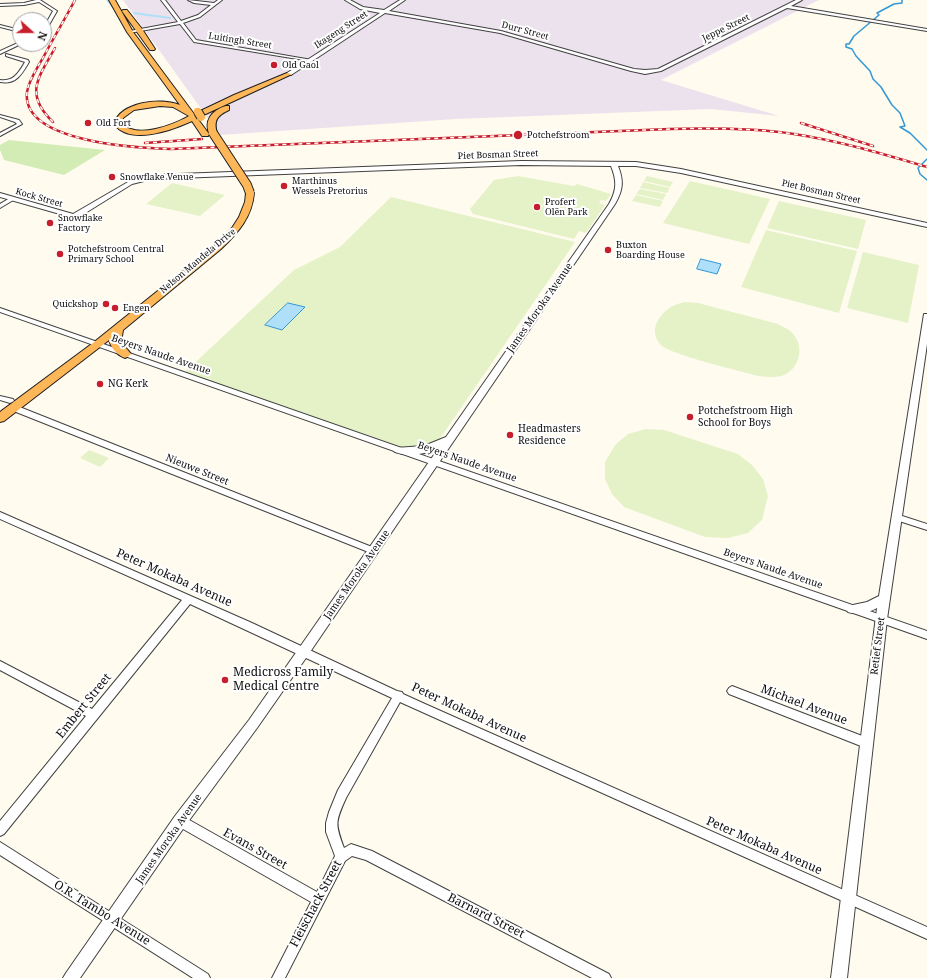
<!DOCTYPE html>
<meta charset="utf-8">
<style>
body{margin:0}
#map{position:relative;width:927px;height:978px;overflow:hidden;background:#fffbef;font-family:"Noto Serif",serif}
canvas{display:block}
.north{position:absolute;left:12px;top:12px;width:40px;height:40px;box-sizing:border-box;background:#fff;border:1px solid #9f9f9f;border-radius:50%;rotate:111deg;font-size:11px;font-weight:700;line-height:16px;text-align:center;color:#0e0e0e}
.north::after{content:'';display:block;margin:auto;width:14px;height:18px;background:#c61e2a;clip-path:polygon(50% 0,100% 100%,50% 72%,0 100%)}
</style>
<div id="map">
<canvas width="927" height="978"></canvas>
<div class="north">N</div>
</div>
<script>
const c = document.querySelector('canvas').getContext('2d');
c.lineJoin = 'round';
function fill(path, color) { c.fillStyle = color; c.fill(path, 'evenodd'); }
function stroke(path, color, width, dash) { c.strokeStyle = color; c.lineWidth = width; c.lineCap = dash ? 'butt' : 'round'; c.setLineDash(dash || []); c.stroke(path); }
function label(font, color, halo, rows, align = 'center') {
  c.font = font + ' "Noto Serif",serif'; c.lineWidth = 4; c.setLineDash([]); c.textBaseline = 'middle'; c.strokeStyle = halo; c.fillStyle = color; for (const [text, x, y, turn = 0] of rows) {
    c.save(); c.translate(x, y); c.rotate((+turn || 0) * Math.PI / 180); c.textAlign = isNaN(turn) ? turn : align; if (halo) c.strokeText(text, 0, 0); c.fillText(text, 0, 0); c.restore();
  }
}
fill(new Path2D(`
 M 123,0 L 819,0 L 661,80 L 779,116 L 711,109 L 456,119 L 220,135 Z`), '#ece2ed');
fill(new Path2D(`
 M 9,140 L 105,150 L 64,175 L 4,160 L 0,150 L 0,145 Z`), '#d3ecb6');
fill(new Path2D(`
 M 518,176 L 574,186 L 577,184 L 611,194 L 606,201 L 601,200 L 599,203 L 605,205 L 586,233 L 579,231 L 574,239 L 473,214 L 470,209 L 494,180 Z
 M 647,176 L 673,182 L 670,187 L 644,181 Z
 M 690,181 L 770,199 L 749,244 L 663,223 Z
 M 643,182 L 670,188 L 667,193 L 640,188 Z
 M 172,183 L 225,195 L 200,216 L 146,204 Z
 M 640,189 L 666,194 L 663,200 L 636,194 Z
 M 636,195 L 663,201 L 660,207 L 632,201 Z
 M 391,197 L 575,242 L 428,456 L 185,372 L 294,270 L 340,247 Z
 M 779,201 L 866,220 L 858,249 L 767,228 Z
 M 766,230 L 857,251 L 839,313 L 741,287 Z
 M 863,252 L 919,265 L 908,323 L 847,308 Z
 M 685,302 L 698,303 L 778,324 C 781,326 786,328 789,330 C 805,342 802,367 784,375 C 776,378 767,377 758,376 C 741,371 671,355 661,345 C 655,340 653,329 657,322 C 664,310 671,305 685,302 Z
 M 646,429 L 664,430 L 738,454 L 752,465 L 763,479 L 768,496 L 762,520 L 748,533 L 728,538 L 705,537 L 624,507 L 612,494 L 605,479 L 605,462 L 616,444 L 628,434 Z
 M 89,450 L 109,458 L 100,467 L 80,458 Z`), '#e5f2c8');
const water = new Path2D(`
 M 701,259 L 721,264 L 717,274 L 697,269 Z
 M 288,303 L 305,307 L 282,330 L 265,325 Z`);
fill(water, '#b0e0f9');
stroke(water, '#3398d4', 1);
stroke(new Path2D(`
 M 902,0 L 902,3 L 894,4 L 877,13 L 879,15 L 854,36 L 849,44 L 846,44 L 846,47 L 852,49 L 856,56 L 870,71 L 873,79 L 881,87 L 892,105 L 900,113 L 905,126 L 900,127 L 910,133 L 927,150
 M 927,159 L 918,168 L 920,174 L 927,180`), '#3398d4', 1.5);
fill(new Path2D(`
 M 106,0 L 110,0 L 116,10 L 114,10 Z
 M 134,12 L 170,17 L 172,18 L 170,19 L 133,14 Z`), '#b0e0f9');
const minor = new Path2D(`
 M 36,0 L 40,0 L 57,11 L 45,32 L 44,32 L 44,27 L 53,11 L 39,2 L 24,5 L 0,6 L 0,4 L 24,3 Z
 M 161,0 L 165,0 L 181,21 L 198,15 L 211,5 L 194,3 L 188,0 L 214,3 L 218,0 L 222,0 L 200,17 L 183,23 L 196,40 L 312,60 L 310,61 L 194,42 L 180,24 L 129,33 L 130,31 L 178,22 Z
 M 0,25 L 20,30 L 20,32 L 0,27 Z
 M 20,42 L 21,44 L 0,54 L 0,51 Z
 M 6,54 L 28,60 L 29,62 C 22,74 16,85 0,82 L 0,80 C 14,82 19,72 25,62 L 6,56 Z
 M 0,115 L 19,120 L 22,124 L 0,136 L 0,133 L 17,124 L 15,122 L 0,117 Z
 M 10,198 L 15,199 L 0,208 L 0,204 Z
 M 0,308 L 927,631 L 927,639 L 0,312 Z
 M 0,396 L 13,399 L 14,401 L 10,403 L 0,400 Z
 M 11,406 L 17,406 L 377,549 L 378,551 L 377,553 L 374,554 L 371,553 L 11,410 L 10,408 Z
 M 0,512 L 252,623 L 397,691 L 402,692 L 403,694 L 425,704 L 927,927 L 927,939 L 400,702 L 346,798 C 335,822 335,824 344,848 L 351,844 L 372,851 L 609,974 L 611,978 L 592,978 L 366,860 L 352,856 L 345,861 L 285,978 L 272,978 L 311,902 L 176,825 L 175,821 L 176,817 L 180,816 L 184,817 L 317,892 L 335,856 L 326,832 L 326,823 L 329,812 L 338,790 L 392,698 L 190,604 L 4,834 L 0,836 L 0,821 L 86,716 L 0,670 L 0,661 L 92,709 L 182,600 L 0,519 Z
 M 896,514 L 927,524 L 927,530 L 893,519 L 892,517 L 893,515 Z
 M 732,686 L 870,739 L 871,743 L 870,747 L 866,748 L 729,694 L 727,691 L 729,688 Z
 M 0,842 L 208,974 L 210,978 L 193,978 L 0,855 Z`);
const tertiary = new Path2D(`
 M 345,0 L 350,0 L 363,7 L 384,10 L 400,0 L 405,0 L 389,11 L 501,31 L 634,69 L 645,70 L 658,69 L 796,0 L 802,0 L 791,6 L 927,29 L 927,31 L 787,8 L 661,71 L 645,74 L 631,71 L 500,33 L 385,13 L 291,75 L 287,75 L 287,73 L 380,13 L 360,9 Z
 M 521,161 L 636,162 L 681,169 L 927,223 L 927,227 L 681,173 L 636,166 L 618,166 C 624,181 623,190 615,204 L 308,655 L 257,728 L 185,826 L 80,978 L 63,978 L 66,973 L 175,816 L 249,720 L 438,449 C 424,454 409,457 395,452 L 393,450 L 395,448 L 424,446 L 446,437 L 609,204 C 617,190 617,181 611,166 L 521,165 L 152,179 L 132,184 L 87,212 L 74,218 L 0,197 L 0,193 L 73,214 L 128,182 L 152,175 Z
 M 924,314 L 927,314 L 927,344 L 887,619 L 847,978 L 831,978 L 877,608 C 869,613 857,615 848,612 L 846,609 L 848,606 L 867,602 L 879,596 Z`);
const trunk = new Path2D(`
 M 109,0 L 115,0 L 133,32 L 194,114 L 234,95 L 287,73 L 292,74 L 197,118 L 209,134 L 208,136 L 202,136 L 192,121 C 172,130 130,146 114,124 C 120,102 161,97 180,105 L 127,32 ZM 160,106 L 173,107 L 189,116 C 173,125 138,139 122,124 L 123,118 L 134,110 Z
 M 123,10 L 127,10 L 142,29 L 155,49 L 154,50 L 150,50 L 122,11 Z
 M 226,106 L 229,106 L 229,110 C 218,115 213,120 217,133 L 213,135 L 210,135 C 203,121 212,110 226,106 Z
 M 250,190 L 254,193 C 252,217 238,233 221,249 L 123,330 L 121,342 L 131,354 L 129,356 L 125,358 C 117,355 111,348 109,340 L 4,421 L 0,422 L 0,412 L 93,343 L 215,245 L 232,228 L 239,217 L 245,202 L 246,193 Z`);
stroke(minor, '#414141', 2);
stroke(tertiary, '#414141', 2);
stroke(trunk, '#1f1f1f', 2);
fill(minor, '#fff');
fill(tertiary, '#fff');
fill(trunk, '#feb758');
const rail = new Path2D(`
 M 75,0 C 65,19 54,37 44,56 C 38,67 29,79 27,92 C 21,143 139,148 171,149 L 670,129 C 712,128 753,128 794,134 C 840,141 883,154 927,167
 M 53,122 C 24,94 38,78 55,48
 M 801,123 L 873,146
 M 145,143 L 202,139`);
stroke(rail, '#c61e2a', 2.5);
stroke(rail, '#fff', 1.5, [4]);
const trunkBridgeFar1 = new Path2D(`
 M 197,111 L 198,113`);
const trunkBridge = new Path2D(`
 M 198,112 L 201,117
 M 213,133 L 247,185 L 250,193`);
stroke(trunkBridgeFar1, '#1f1f1f', 8, []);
stroke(trunkBridge, '#1f1f1f', 10, []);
stroke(trunkBridgeFar1, '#feb758', 6);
stroke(trunkBridge, '#feb758', 8);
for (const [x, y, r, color] of [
 [274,65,4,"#c61e2a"],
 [88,123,4,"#c61e2a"],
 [518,135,5,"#c61e2a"],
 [112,177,4,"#c61e2a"],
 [284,186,4,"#c61e2a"],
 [537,207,4,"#c61e2a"],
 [50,223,4,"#c61e2a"],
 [608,250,4,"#c61e2a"],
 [60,254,4,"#c61e2a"],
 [106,304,4,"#c61e2a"],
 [115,308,4,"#c61e2a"],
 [100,384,4,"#c61e2a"],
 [690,417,4,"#c61e2a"],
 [510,435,4,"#c61e2a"],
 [225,680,4,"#c61e2a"]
]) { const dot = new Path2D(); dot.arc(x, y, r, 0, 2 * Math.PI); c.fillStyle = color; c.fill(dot); stroke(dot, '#fff', 1.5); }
label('9px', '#0e0e0e', '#fff', [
 ["Jeppe Street",726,28,-26],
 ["Ikageng Street",341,30,-33],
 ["Durr Street",525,31,15],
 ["Luitingh Street",240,41,9],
 ["Piet Bosman Street",498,155,-2],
 ["Piet Bosman Street",821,192,13],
 ["Kock Street",39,198,16],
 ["Nelson Mandela Drive",198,261,-40]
]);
label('9px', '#0e0e0e', '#fff', [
 ["Old Gaol",282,65],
 ["Old Fort",96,123],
 ["Potchefstroom",527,135],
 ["Snowflake Venue",120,177],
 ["Marthinus",292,181],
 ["Wessels Pretorius",292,191],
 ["Profert",545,202],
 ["Olën Park",545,212],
 ["Snowflake",58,218],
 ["Factory",58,228],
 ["Buxton",616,245],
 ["Boarding House",616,255],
 ["Potchefstroom Central",68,249],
 ["Primary School",68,259],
 ["Quickshop",98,304,"right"],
 ["Engen",123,308]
], 'left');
label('10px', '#0e0e0e', '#fff', [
 ["James Moroka Avenue",540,308,-55],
 ["Beyers Naude Avenue",161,355,19],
 ["Beyers Naude Avenue",467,462,19],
 ["Nieuwe Street",197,470,22],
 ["Beyers Naude Avenue",773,569,19],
 ["James Moroka Avenue",357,575,-55],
 ["Retief Street",878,646,-83],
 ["James Moroka Avenue",169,839,-55]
]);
label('10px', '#0e0e0e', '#fff', [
 ["NG Kerk",108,384],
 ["Potchefstroom High",698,411],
 ["School for Boys",698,423],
 ["Headmasters",518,429],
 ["Residence",518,441]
], 'left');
label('12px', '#0e0e0e', '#fff', [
 ["Peter Mokaba Avenue",174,578,24],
 ["Michael Avenue",804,705,21],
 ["Embert Street",84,706,-51],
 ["Peter Mokaba Avenue",469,713,25],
 ["Peter Mokaba Avenue",764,846,24],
 ["Evans Street",255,849,29],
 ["Fleischack Street",316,904,-62],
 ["O.R. Tambo Avenue",102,913,32],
 ["Barnard Street",486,916,27]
]);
label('12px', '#0e0e0e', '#fff', [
 ["Medicross Family",233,673],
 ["Medical Centre",233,687]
], 'left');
</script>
